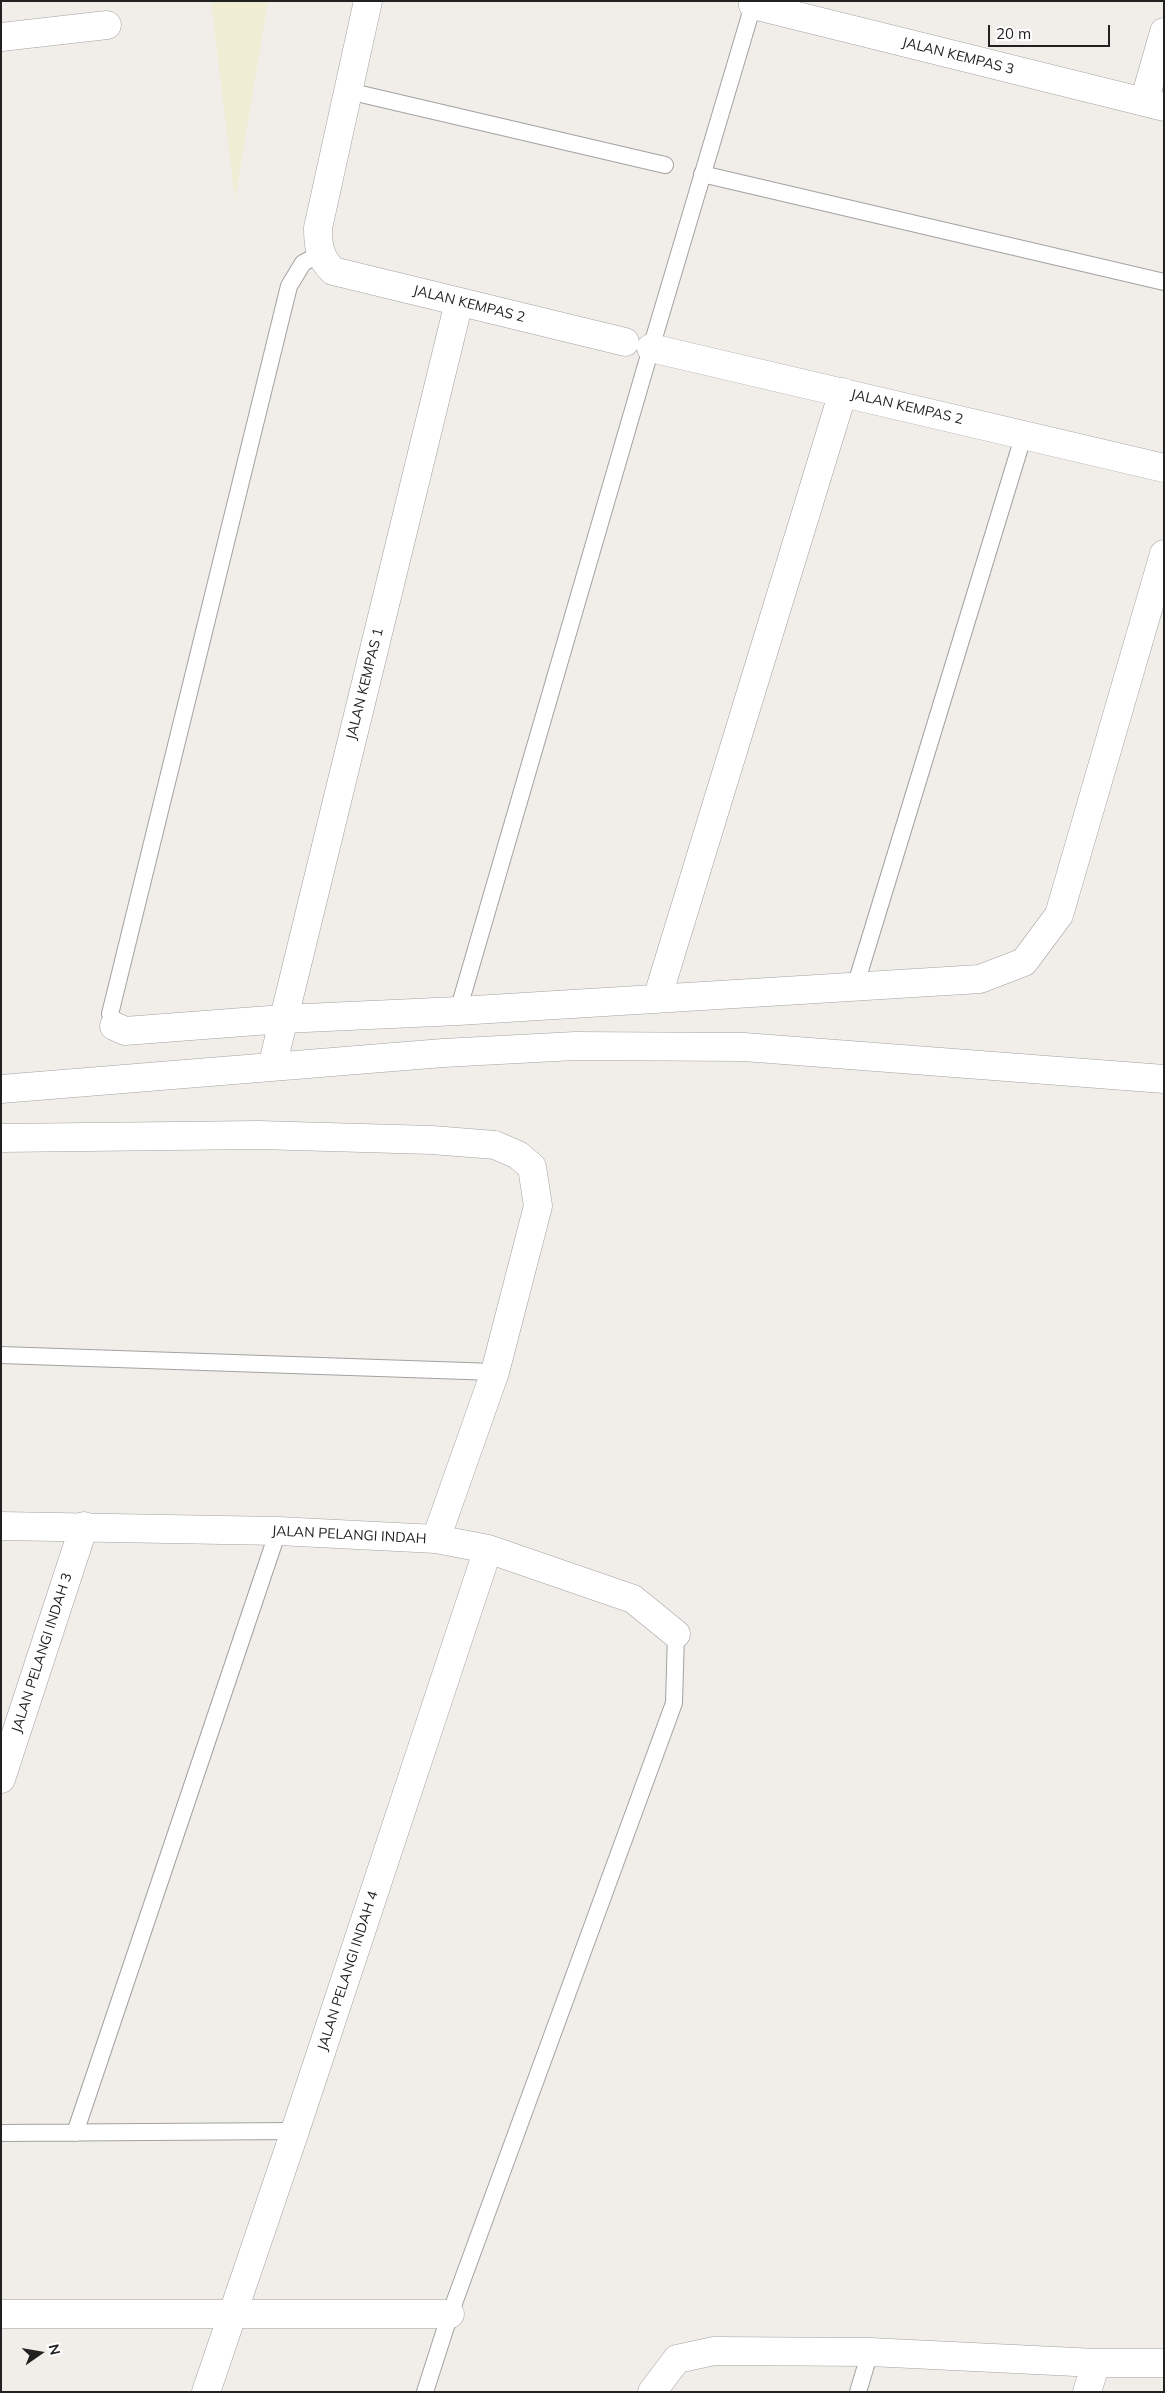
<!DOCTYPE html>
<style>
body{margin:0}
#map{position:relative;width:1165px;height:2393px;overflow:hidden;background:#f1ede8;font-family:Mulish,sans-serif}
canvas{display:block}
.frame{position:absolute;inset:0;border:2px solid #212121;pointer-events:none}
.north{position:absolute;left:15px;top:2328px;width:50px;height:50px;-webkit-text-stroke:4px #fff;paint-order:stroke;rotate:77deg;font-size:14px;font-weight:700;line-height:20px;text-align:center;color:#212121}
.north::after{content:'';display:block;margin:auto;width:18px;height:22px;background:#212121;clip-path:polygon(50% 0,100% 100%,50% 72%,0 100%)}
.scale{position:absolute;left:988px;top:25px;width:122px;height:22px;box-sizing:border-box;border:2px solid #212121;border-top:0;padding-left:6px;font-size:15px;line-height:18px;white-space:nowrap;color:#212121;-webkit-text-stroke:4px #fff;paint-order:stroke}
</style>
<div id="map">
<canvas width="1165" height="2393"></canvas>
<div class="frame"></div>
<div class="north">N</div>
<div class="scale">20 m</div>
</div>
<script>
const c = document.querySelector('canvas').getContext('2d');
c.lineJoin = 'round';
function fill(path, color) { c.fillStyle = color; c.fill(path, 'evenodd'); }
function stroke(path, color, width, dash) { c.strokeStyle = color; c.lineWidth = width; c.lineCap = dash ? 'butt' : 'round'; c.setLineDash(dash || []); c.stroke(path); }
function label(font, color, halo, rows, align = 'center') {
  c.font = font + ' Mulish,sans-serif'; c.lineWidth = 4; c.setLineDash([]); c.textBaseline = 'middle'; c.strokeStyle = halo; c.fillStyle = color; for (const [text, x, y, turn = 0] of rows) {
    c.save(); c.translate(x, y); c.rotate((+turn || 0) * Math.PI / 180); c.textAlign = isNaN(turn) ? turn : align; if (halo) c.strokeText(text, 0, 0); c.fillText(text, 0, 0); c.restore();
  }
}
fill(new Path2D(`
 M 211,1 L 268,1 L 235,199 Z`), '#efedd4');
const service = new Path2D(`
 M 348,91 L 665,165
 M 702,174 L 1164,282
 M 855,987 L 1024,434
 M 458,1011 L 651,348 L 753,5
 M 114,1026 L 110,1014 L 289,286 L 303,263 L 320,254
 M 1,1355 L 495,1372
 M 1,2133 L 295,2131
 M 75,2133 L 278,1531
 M 425,2392 L 450,2314 L 674,1703 L 676,1634
 M 858,2392 L 870,2352`);
const minor = new Path2D(`
 M 368,1 L 318,228 C 318,247 320,258 333,271 L 625,342
 M 753,5 L 1164,107
 M 1,37 L 107,25
 M 1144,102 L 1164,32
 M 651,348 L 1164,468
 M 657,999 L 843,392
 M 114,1026 L 125,1031 L 283,1019 L 458,1011 L 980,979 L 1024,962 L 1059,915 L 1164,554
 M 272,1067 L 459,302
 M 1,1089 L 443,1053 L 575,1046 L 744,1047 L 1164,1079
 M 1,1138 L 258,1135 L 432,1140 L 495,1145 L 518,1155 L 532,1167 L 538,1206 L 495,1372 L 436,1539
 M 1,1526 L 278,1531 L 436,1539 L 488,1549 L 633,1599 L 676,1634
 M 1,1779 L 84,1526
 M 1,2314 L 450,2314
 M 206,2392 L 295,2131 L 488,1549
 M 652,2392 L 677,2359 L 714,2351 L 870,2352 L 1096,2363 L 1164,2363
 M 1087,2392 L 1096,2363`);
stroke(service, '#a2a2a2', 18);
stroke(minor, '#a2a2a2', 29);
stroke(service, '#fff', 16);
stroke(minor, '#fff', 28);
label('14px', '#212121', '#fff', [
 ["JALAN KEMPAS 3",958,56,14],
 ["JALAN KEMPAS 2",469,304,14],
 ["JALAN KEMPAS 2",907,407,13],
 ["JALAN KEMPAS 1",365,684,-76],
 ["JALAN PELANGI INDAH",349,1535,3],
 ["JALAN PELANGI INDAH 3",42,1653,-72],
 ["JALAN PELANGI INDAH 4",348,1971,-72]
]);
</script>
